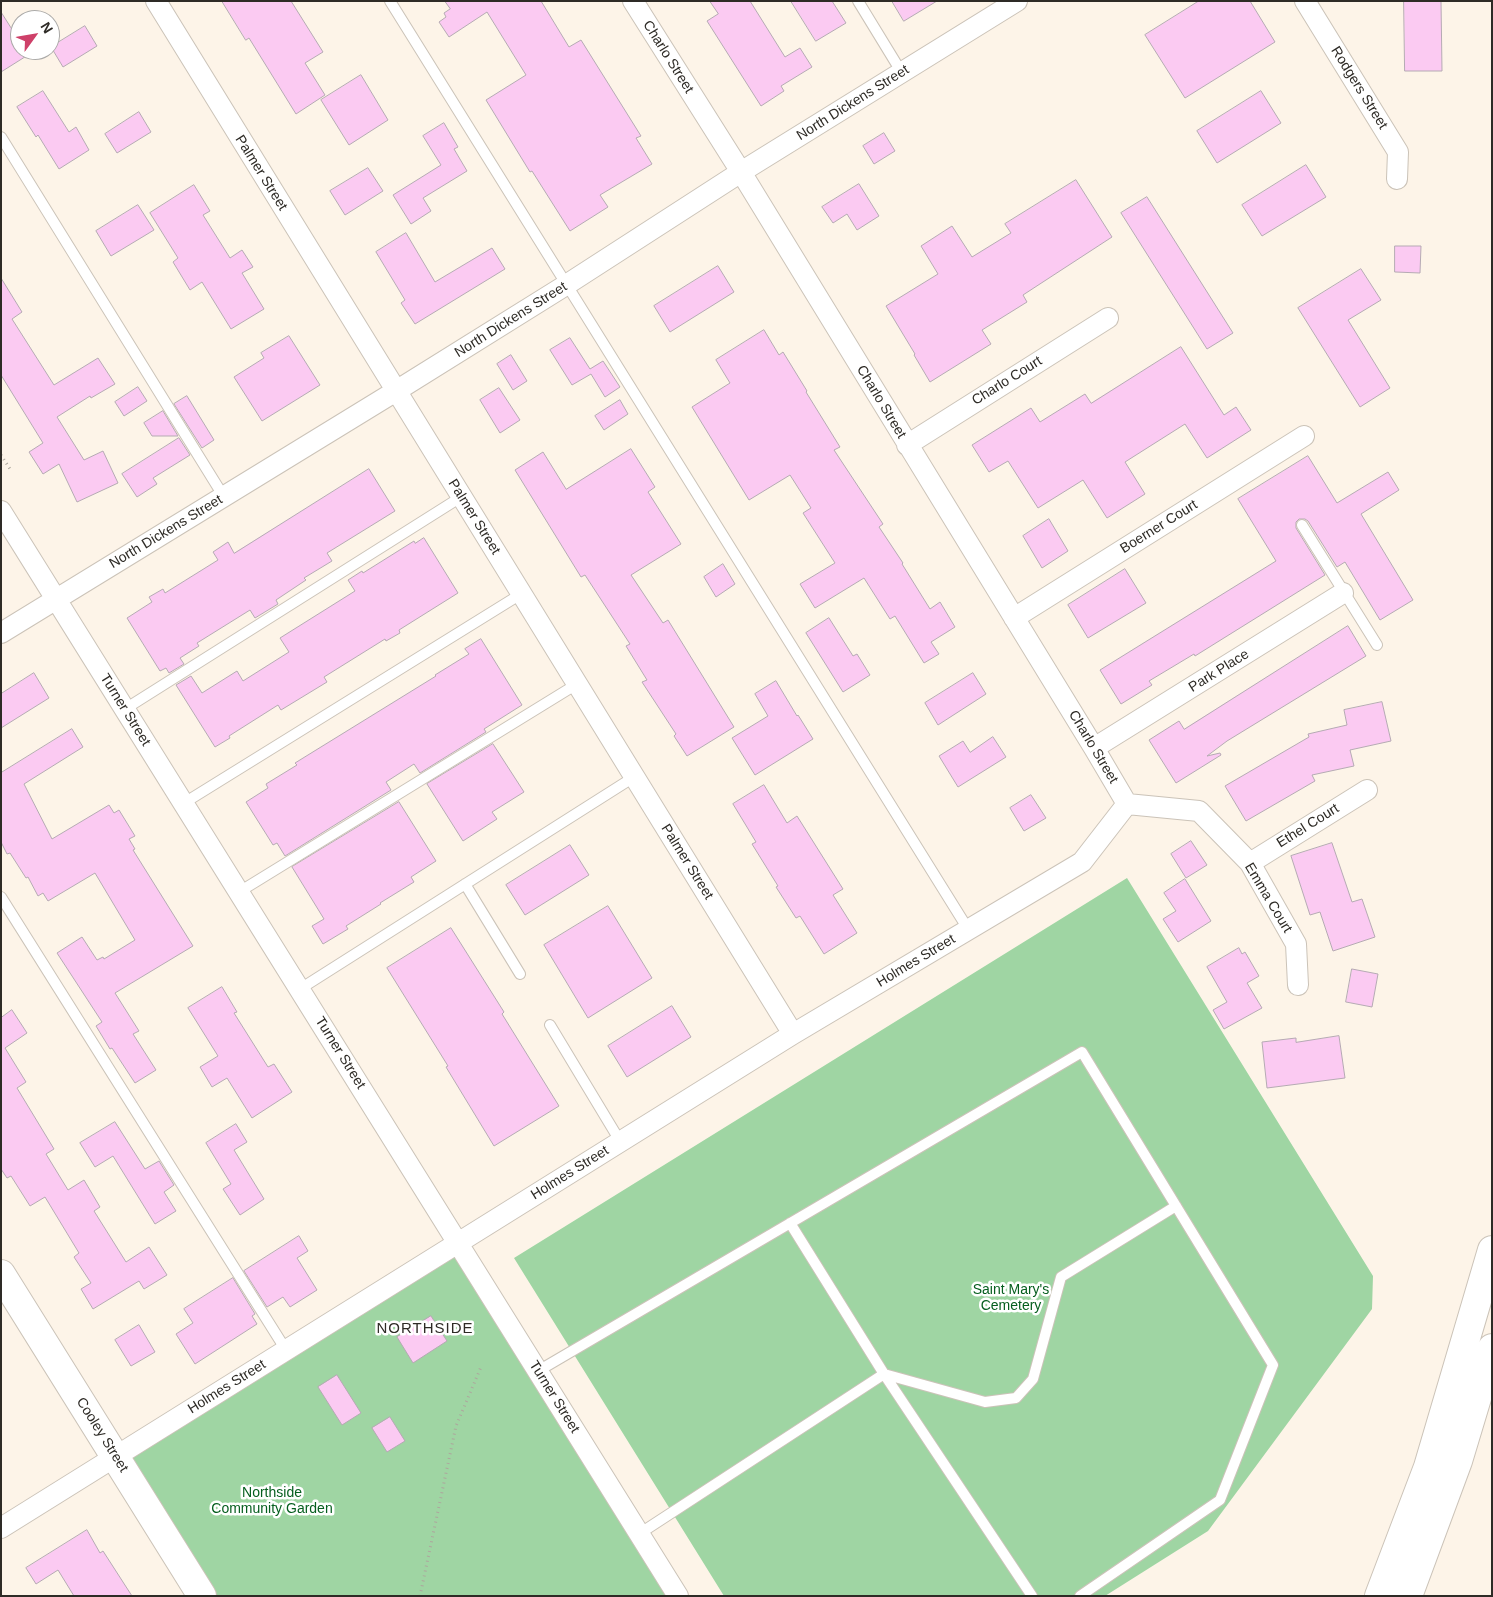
<!DOCTYPE html>
<style>
body{margin:0}
#map{position:relative;width:1493px;height:1597px;overflow:hidden;background:#fdf4e8;font-family:Arial,sans-serif}
canvas{display:block}
.frame{position:absolute;inset:0;border:2px solid #2e2b26;pointer-events:none}
.north{position:absolute;left:10px;top:10px;width:50px;height:50px;box-sizing:border-box;background:#fff;border:1px solid #abaaa8;border-radius:50%;rotate:58deg;font-size:14px;font-weight:700;line-height:20px;text-align:center;color:#2e2b26}
.north::after{content:'';display:block;margin:auto;width:18px;height:22px;background:#ce4069;clip-path:polygon(50% 0,100% 100%,50% 72%,0 100%)}
</style>
<div id="map">
<canvas width="1493" height="1597"></canvas>
<div class="frame"></div>
<div class="north">N</div>
</div>
<script>
const c = document.querySelector('canvas').getContext('2d');
c.lineJoin = 'round';
function fill(path, color) { c.fillStyle = color; c.fill(path, 'evenodd'); }
function stroke(path, color, width, dash) { c.strokeStyle = color; c.lineWidth = width; c.lineCap = dash ? 'butt' : 'round'; c.setLineDash(dash || []); c.stroke(path); }
function label(font, color, halo, rows, align = 'center') {
  c.font = font + ' Arial,sans-serif'; c.lineWidth = 5; c.setLineDash([]); c.textBaseline = 'middle'; c.strokeStyle = halo; c.fillStyle = color; for (const [text, x, y, turn = 0] of rows) {
    c.save(); c.translate(x, y); c.rotate((+turn || 0) * Math.PI / 180); c.textAlign = isNaN(turn) ? turn : align; if (halo) c.strokeText(text, 0, 0); c.fillText(text, 0, 0); c.restore();
  }
}
fill(new Path2D(`
 M 1127,878 L 1373,1276 L 1372,1309 L 1208,1531 L 1105,1596 L 724,1596 L 514,1258 Z
 M 458,1243 L 678,1596 L 202,1596 L 116,1457 Z`), '#9fd5a3');
const building = new Path2D(`
 M 222,1 L 291,1 L 323,52 L 305,63 L 325,95 L 296,114 L 249,38 L 246,40 Z
 M 445,1 L 541,1 L 569,47 L 581,40 L 641,136 L 636,138 L 652,164 L 600,195 L 608,207 L 570,231 L 532,171 L 530,172 L 486,100 L 526,75 L 487,12 L 449,37 L 439,22 L 446,17 L 444,13 L 450,9 Z
 M 710,1 L 750,1 L 785,57 L 800,48 L 812,67 L 781,86 L 784,91 L 761,106 L 707,21 L 718,14 Z
 M 791,1 L 832,1 L 846,23 L 816,41 Z
 M 892,1 L 937,1 L 904,21 Z
 M 1199,1 L 1250,1 L 1275,42 L 1185,98 L 1145,35 Z
 M 1404,1 L 1441,1 L 1442,71 L 1405,71 Z
 M 1,12 L 20,42 L 20,50 L 25,50 L 28,55 L 1,72 Z
 M 85,26 L 97,46 L 63,67 L 51,47 Z
 M 361,75 L 388,120 L 349,145 L 321,100 Z
 M 43,91 L 69,132 L 76,127 L 89,150 L 59,169 L 38,135 L 36,137 L 17,107 Z
 M 1261,91 L 1281,123 L 1217,163 L 1197,131 Z
 M 139,112 L 151,132 L 117,153 L 105,134 Z
 M 444,123 L 458,147 L 454,149 L 467,171 L 423,198 L 431,211 L 411,224 L 393,195 L 441,165 L 423,136 Z
 M 884,133 L 895,151 L 874,164 L 863,146 Z
 M 1306,165 L 1326,197 L 1262,236 L 1242,205 Z
 M 368,168 L 383,191 L 345,215 L 330,191 Z
 M 1076,180 L 1112,237 L 1023,295 L 1027,302 L 982,330 L 991,344 L 930,382 L 914,355 L 915,354 L 886,306 L 938,274 L 921,246 L 952,226 L 972,257 L 1011,233 L 1005,224 Z
 M 859,184 L 879,216 L 857,230 L 847,214 L 833,223 L 822,207 Z
 M 194,185 L 210,211 L 203,215 L 230,258 L 242,250 L 253,267 L 242,273 L 264,309 L 231,329 L 202,282 L 190,290 L 173,262 L 178,258 L 150,213 Z
 M 1147,197 L 1233,333 L 1207,349 L 1121,213 Z
 M 138,205 L 154,230 L 111,256 L 96,231 Z
 M 406,233 L 435,282 L 492,248 L 505,269 L 415,324 L 401,303 L 405,300 L 376,252 Z
 M 1395,246 L 1421,246 L 1420,273 L 1395,272 Z
 M 718,266 L 734,292 L 670,332 L 654,306 Z
 M 1361,269 L 1381,300 L 1348,320 L 1390,388 L 1360,407 L 1298,308 Z
 M 1,278 L 22,312 L 12,319 L 54,385 L 98,358 L 115,384 L 91,398 L 90,396 L 57,417 L 84,460 L 103,451 L 118,483 L 77,502 L 59,464 L 43,474 L 29,452 L 43,443 L 1,375 Z
 M 764,330 L 779,355 L 783,352 L 807,391 L 806,392 L 840,447 L 834,450 L 883,524 L 879,527 L 903,563 L 902,564 L 930,609 L 940,602 L 955,627 L 931,642 L 939,654 L 924,663 L 895,616 L 890,619 L 864,578 L 815,608 L 800,584 L 835,563 L 803,513 L 811,508 L 790,475 L 749,500 L 692,407 L 730,383 L 716,360 Z
 M 289,336 L 320,385 L 262,421 L 234,377 L 264,358 L 261,353 Z
 M 570,338 L 590,369 L 603,361 L 620,387 L 605,397 L 591,374 L 572,385 L 550,350 Z
 M 1181,347 L 1224,415 L 1236,407 L 1251,430 L 1207,458 L 1185,424 L 1125,462 L 1145,494 L 1107,518 L 1083,480 L 1038,508 L 1008,461 L 989,472 L 972,445 L 1031,408 L 1040,422 L 1085,394 L 1091,403 Z
 M 511,355 L 527,381 L 513,390 L 497,364 Z
 M 138,387 L 147,401 L 124,416 L 115,402 Z
 M 499,388 L 520,420 L 500,433 L 480,400 Z
 M 187,396 L 214,440 L 202,448 L 174,404 Z
 M 620,400 L 628,414 L 604,430 L 595,416 Z
 M 163,411 L 178,436 L 152,436 L 144,423 Z
 M 179,438 L 190,455 L 153,478 L 157,484 L 137,497 L 122,474 Z
 M 631,449 L 655,487 L 648,492 L 681,544 L 631,575 L 663,623 L 668,620 L 734,727 L 687,756 L 674,736 L 676,734 L 642,682 L 647,680 L 626,646 L 630,644 L 585,575 L 581,577 L 515,470 L 543,452 L 566,489 Z
 M 1308,456 L 1337,503 L 1388,472 L 1399,490 L 1361,514 L 1413,600 L 1380,620 L 1345,562 L 1337,567 L 1308,521 L 1305,519 L 1299,519 L 1296,522 L 1296,528 L 1325,575 L 1195,656 L 1194,654 L 1149,681 L 1152,685 L 1121,704 L 1100,670 L 1276,561 L 1238,499 Z
 M 369,469 L 395,511 L 327,553 L 332,561 L 304,578 L 306,580 L 276,600 L 278,604 L 255,618 L 250,610 L 197,643 L 199,646 L 180,658 L 184,664 L 169,673 L 166,668 L 160,671 L 127,618 L 152,602 L 149,597 L 163,589 L 165,593 L 218,560 L 213,552 L 228,542 L 234,553 Z
 M 1049,519 L 1068,551 L 1042,568 L 1023,536 Z
 M 424,538 L 458,593 L 399,630 L 400,633 L 386,641 L 385,639 L 324,677 L 327,682 L 281,710 L 278,705 L 229,736 L 230,738 L 215,747 L 176,685 L 191,676 L 202,693 L 237,671 L 243,681 L 289,652 L 280,638 L 355,591 L 348,580 L 362,571 L 363,573 L 414,541 L 415,543 Z
 M 723,564 L 735,584 L 716,597 L 704,577 Z
 M 1125,569 L 1146,603 L 1088,638 L 1068,605 Z
 M 829,618 L 853,656 L 857,654 L 870,675 L 843,692 L 806,633 Z
 M 1348,626 L 1366,656 L 1227,741 L 1207,756 L 1220,753 L 1221,755 L 1176,783 L 1149,740 L 1179,721 L 1184,729 Z
 M 481,639 L 522,705 L 484,729 L 486,732 L 420,773 L 414,764 L 386,782 L 391,790 L 285,856 L 277,843 L 273,845 L 246,802 L 268,788 L 266,784 L 297,765 L 295,763 L 436,676 L 435,675 L 469,654 L 465,649 Z
 M 34,673 L 49,698 L 1,728 L 1,694 Z
 M 973,673 L 986,694 L 938,725 L 925,703 Z
 M 776,681 L 797,716 L 798,715 L 813,739 L 755,775 L 732,738 L 768,716 L 755,694 Z
 M 1382,702 L 1391,741 L 1350,750 L 1354,766 L 1312,775 L 1315,781 L 1246,821 L 1225,786 L 1309,737 L 1308,734 L 1347,725 L 1344,710 Z
 M 72,729 L 83,747 L 24,784 L 52,839 L 109,805 L 114,813 L 119,810 L 135,836 L 129,839 L 135,849 L 133,850 L 193,946 L 115,993 L 139,1031 L 133,1034 L 156,1070 L 135,1083 L 112,1048 L 110,1049 L 96,1026 L 102,1022 L 57,953 L 82,937 L 97,960 L 103,957 L 104,959 L 135,940 L 95,873 L 48,901 L 43,893 L 38,896 L 28,877 L 26,878 L 10,853 L 7,854 L 1,842 L 1,773 Z
 M 993,737 L 1006,757 L 958,787 L 939,756 L 963,741 L 970,752 Z
 M 493,744 L 524,792 L 492,812 L 497,819 L 463,841 L 427,784 Z
 M 764,785 L 787,823 L 797,816 L 843,889 L 833,895 L 857,933 L 824,954 L 800,916 L 796,918 L 776,887 L 778,886 L 752,844 L 756,842 L 733,804 Z
 M 1031,795 L 1046,818 L 1024,831 L 1010,808 Z
 M 399,802 L 436,861 L 411,877 L 414,882 L 380,903 L 381,904 L 346,926 L 348,929 L 323,944 L 312,926 L 324,919 L 292,867 Z
 M 1191,841 L 1207,865 L 1186,878 L 1171,854 Z
 M 1332,843 L 1352,902 L 1362,899 L 1375,937 L 1333,951 L 1320,912 L 1310,915 L 1291,856 Z
 M 570,845 L 589,875 L 525,915 L 506,885 Z
 M 1185,879 L 1211,921 L 1178,942 L 1163,919 L 1176,911 L 1164,893 Z
 M 608,906 L 652,978 L 588,1018 L 544,945 Z
 M 451,928 L 504,1012 L 502,1014 L 559,1106 L 494,1146 L 446,1067 L 448,1066 L 387,968 Z
 M 1239,948 L 1242,954 L 1245,952 L 1259,976 L 1247,983 L 1262,1008 L 1224,1029 L 1213,1010 L 1227,1002 L 1207,967 Z
 M 1352,969 L 1378,974 L 1372,1007 L 1346,1002 Z
 M 222,987 L 237,1012 L 234,1013 L 268,1067 L 274,1064 L 292,1092 L 252,1118 L 227,1078 L 212,1087 L 200,1067 L 218,1056 L 188,1008 Z
 M 672,1006 L 691,1037 L 627,1077 L 608,1046 Z
 M 12,1010 L 27,1033 L 5,1048 L 26,1082 L 17,1088 L 54,1149 L 46,1154 L 68,1190 L 84,1180 L 100,1207 L 94,1211 L 126,1262 L 149,1247 L 167,1275 L 144,1289 L 139,1281 L 93,1309 L 81,1289 L 91,1283 L 74,1257 L 79,1253 L 45,1197 L 30,1206 L 11,1176 L 7,1178 L 1,1169 L 1,1018 Z
 M 1339,1036 L 1345,1078 L 1267,1088 L 1262,1042 L 1296,1038 L 1296,1042 Z
 M 115,1122 L 145,1169 L 159,1161 L 174,1185 L 164,1192 L 176,1211 L 155,1224 L 113,1156 L 95,1167 L 80,1143 Z
 M 236,1124 L 247,1142 L 234,1150 L 264,1199 L 240,1215 L 223,1189 L 231,1184 L 206,1143 Z
 M 299,1236 L 308,1251 L 297,1258 L 317,1290 L 290,1307 L 283,1297 L 267,1307 L 244,1271 Z
 M 233,1278 L 255,1314 L 252,1316 L 257,1324 L 195,1364 L 176,1334 L 193,1323 L 184,1309 Z
 M 431,1316 L 447,1341 L 413,1363 L 397,1337 Z
 M 139,1325 L 155,1352 L 131,1366 L 115,1340 Z
 M 337,1375 L 361,1413 L 342,1425 L 318,1387 Z
 M 390,1417 L 405,1441 L 387,1452 L 372,1428 Z
 M 87,1530 L 100,1553 L 103,1551 L 132,1596 L 74,1596 L 58,1570 L 36,1584 L 26,1568 Z`);
fill(building, '#fbcaf2');
stroke(building, '#b5aab3', 1);
const lane = new Path2D(`
 M 390,1 L 968,929
 M 858,1 L 902,73
 M 1,137 L 224,497
 M 1302,525 L 1377,645
 M 125,709 L 461,497
 M 184,803 L 521,594
 M 465,884 L 520,974
 M 239,892 L 577,684
 M 1,897 L 286,1350
 M 300,989 L 634,777
 M 550,1025 L 620,1141
 M 790,1223 L 884,1374 L 1032,1596
 M 538,1371 L 1082,1052 L 1273,1365 L 1220,1500 L 1080,1596
 M 639,1534 L 884,1374 L 985,1402 L 1016,1398 L 1033,1379 L 1061,1277 L 1176,1206`);
const street = new Path2D(`
 M 156,1 L 793,1034
 M 633,1 L 741,172 L 1094,748 L 1127,804
 M 1305,1 L 1398,152 L 1397,179
 M 907,445 L 1108,318
 M 1,511 L 678,1596
 M 1014,618 L 1304,436
 M 1,633 L 396,391 L 566,285 L 741,172 L 1017,1
 M 1094,748 L 1343,593
 M 1127,804 L 1199,811 L 1250,863 L 1296,944 L 1298,985
 M 1250,863 L 1367,790
 M 1,1528 L 793,1034 L 1082,862 L 1127,804`);
const secondary = new Path2D(`
 M 1,1274 L 202,1596`);
const highway = new Path2D(`
 M 1379,1596 L 1428,1467 L 1492,1250
 M 1408,1596 L 1458,1461 L 1492,1348`);
stroke(lane, '#cbc3b8', 12);
stroke(street, '#cbc3b8', 22);
stroke(secondary, '#cbc3b8', 30);
stroke(highway, '#cbc3b8', 30);
stroke(new Path2D(`
 M 1,455 L 10,469
 M 420,1596 L 456,1426 L 481,1367`), '#ada79d', 3, [1, 4]);
stroke(lane, '#fff', 10);
stroke(street, '#fff', 20);
stroke(secondary, '#fff', 28);
stroke(highway, '#fff', 28);
label('14px', '#2e2b26', '#fff', [
 ["Charlo Street",668,57,58],
 ["Rodgers Street",1359,88,58],
 ["North Dickens Street",853,103,-32],
 ["Palmer Street",261,173,58],
 ["North Dickens Street",511,320,-32],
 ["Charlo Court",1007,381,-32],
 ["Charlo Street",881,402,59],
 ["Palmer Street",474,517,58],
 ["Boerner Court",1159,527,-32],
 ["North Dickens Street",166,532,-31],
 ["Park Place",1219,671,-32],
 ["Turner Street",125,710,58],
 ["Charlo Street",1093,747,59],
 ["Ethel Court",1308,826,-32],
 ["Palmer Street",687,862,58],
 ["Emma Court",1268,898,59],
 ["Holmes Street",916,961,-31],
 ["Turner Street",340,1053,58],
 ["Holmes Street",570,1173,-32],
 ["Holmes Street",227,1387,-32],
 ["Turner Street",554,1397,58],
 ["Cooley Street",102,1435,58]
]);
label('14px', '#055e1e', '#fff', [
 ["Saint Mary's",1011,1290],
 ["Cemetery",1011,1306],
 ["Northside",272,1493],
 ["Community Garden",272,1509]
]);
c.letterSpacing = '1px';
label('15px', '#2e2b26', '#fff', [
 ["NORTHSIDE",425,1329]
]);
c.letterSpacing = '0px';
</script>
